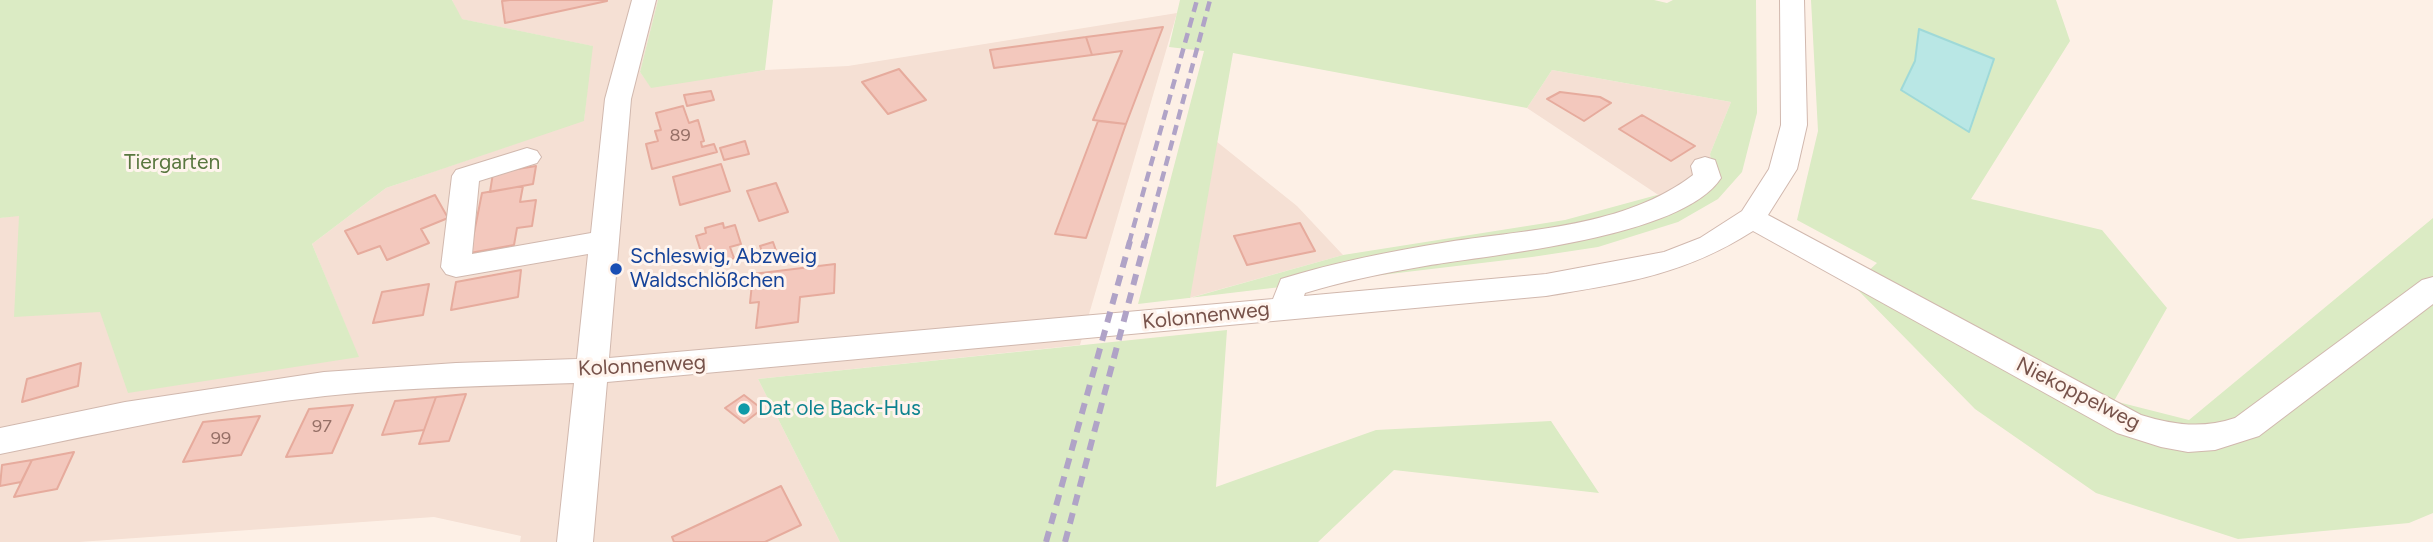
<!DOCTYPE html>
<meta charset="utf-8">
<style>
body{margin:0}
canvas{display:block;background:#fdf0e6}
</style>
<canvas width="2433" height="542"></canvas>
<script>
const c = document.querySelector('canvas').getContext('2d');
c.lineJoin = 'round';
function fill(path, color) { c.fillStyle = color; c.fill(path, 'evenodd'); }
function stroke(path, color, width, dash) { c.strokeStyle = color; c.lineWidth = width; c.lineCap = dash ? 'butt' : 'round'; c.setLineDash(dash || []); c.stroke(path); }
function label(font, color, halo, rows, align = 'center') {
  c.font = font + ' Figtree,sans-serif'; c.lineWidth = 6; c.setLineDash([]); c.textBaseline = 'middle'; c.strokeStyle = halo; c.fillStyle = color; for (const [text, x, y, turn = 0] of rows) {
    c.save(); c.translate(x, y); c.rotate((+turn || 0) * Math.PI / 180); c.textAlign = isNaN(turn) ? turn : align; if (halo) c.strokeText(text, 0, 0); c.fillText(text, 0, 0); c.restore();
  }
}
fill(new Path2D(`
 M 452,0 L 658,0 L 640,72 L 651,87 L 765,70 L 848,66 L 1177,13 L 1080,345 L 758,379 L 840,542 L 520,542 L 521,536 L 434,517 L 79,542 L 0,542 L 0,218 L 19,215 L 100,312 L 358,356 L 312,244 L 386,188 L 584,120 L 592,46 L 461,19 Z
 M 1552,70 L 1731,102 L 1710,154 L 1714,176 L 1675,206 L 1527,108 Z
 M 1216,141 L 1297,206 L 1343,255 L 1189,298 Z`), '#f5e0d4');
fill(new Path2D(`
 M 0,0 L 452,0 L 462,19 L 593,46 L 584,121 L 386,188 L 312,244 L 359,357 L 128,393 L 100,312 L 14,317 L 19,216 L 0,218 Z
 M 658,0 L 773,0 L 765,70 L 651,88 L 640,72 Z
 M 1180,0 L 1654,0 L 1667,3 L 1673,0 L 1756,0 L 1757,113 L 1742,172 L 1718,199 L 1678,222 L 1598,247 L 1532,257 L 1138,304 L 1204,51 L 1169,47 ZM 1233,53 L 1527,108 L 1552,70 L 1731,102 L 1710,154 L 1714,176 L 1675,206 L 1657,195 L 1565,220 L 1343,255 L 1190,298 Z
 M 1811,0 L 2056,0 L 2070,41 L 1971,199 L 2102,230 L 2167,308 L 2114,401 L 2189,420 L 2433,218 L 2433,513 L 2409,523 L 2238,539 L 2096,493 L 1975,409 L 1853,285 L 1877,263 L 1797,220 L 1818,131 ZM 1920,29 L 1994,59 L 1982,89 L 1901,90 L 1915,61 Z
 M 1227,330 L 1216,487 L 1376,430 L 1551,421 L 1599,493 L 1394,470 L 1318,542 L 840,542 L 758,379 Z`), '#dbebc4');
const water = new Path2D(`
 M 1919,29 L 1994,59 L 1969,132 L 1901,90 L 1915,61 Z`);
fill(water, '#b9e7e5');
stroke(water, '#9fd9d8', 2);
const building = new Path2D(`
 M 510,0 L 607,0 L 607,1 L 505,23 L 502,1 Z
 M 1163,27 L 1126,124 L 1093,120 L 1122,51 L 1092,55 L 1086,37 Z
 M 1086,37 L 1092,55 L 994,68 L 990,50 Z
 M 899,69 L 926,100 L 888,114 L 862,82 Z
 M 711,91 L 714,100 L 687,106 L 684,95 Z
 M 1560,92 L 1600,97 L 1611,103 L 1584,121 L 1547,99 Z
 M 683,106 L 689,123 L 698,120 L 704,141 L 701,142 L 702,147 L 714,144 L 717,152 L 652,169 L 646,144 L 658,141 L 655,131 L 661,130 L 656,113 Z
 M 1642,115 L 1695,146 L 1671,161 L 1619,129 Z
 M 1098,121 L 1126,124 L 1086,238 L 1055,234 Z
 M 745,141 L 749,154 L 724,160 L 720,148 Z
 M 721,164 L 730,191 L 680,205 L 673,177 Z
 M 536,166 L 533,184 L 490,192 L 493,173 Z
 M 776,183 L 788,212 L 759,221 L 747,191 Z
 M 523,186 L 520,202 L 536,200 L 532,226 L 517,228 L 514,245 L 470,253 L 482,193 Z
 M 435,195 L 448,218 L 421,229 L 429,243 L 387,260 L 380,246 L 358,254 L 345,231 Z
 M 723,223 L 724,228 L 735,225 L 741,244 L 730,247 L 734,258 L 715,264 L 712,253 L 702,255 L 696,236 L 706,233 L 705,228 Z
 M 1300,223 L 1315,251 L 1247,265 L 1234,236 Z
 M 773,242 L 779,259 L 766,263 L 760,246 Z
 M 835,264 L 834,293 L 800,297 L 798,322 L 756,328 L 759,302 L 750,303 L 753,274 Z
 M 521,270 L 518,297 L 451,310 L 456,282 Z
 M 429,284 L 423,315 L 373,323 L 382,292 Z
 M 81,363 L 78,386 L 22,402 L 27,379 Z
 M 466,394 L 449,441 L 419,444 L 436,397 Z
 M 744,395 L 762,409 L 744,423 L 725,408 Z
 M 436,397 L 424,430 L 382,435 L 395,401 Z
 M 353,405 L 332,453 L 286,457 L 309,409 Z
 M 260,416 L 241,455 L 183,462 L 203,422 Z
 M 74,452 L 57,489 L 14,497 L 32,460 Z
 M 32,460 L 21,482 L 0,486 L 2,465 Z
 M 781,486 L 801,525 L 765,542 L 674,542 L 672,537 Z`);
fill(building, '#f3c8bd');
stroke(building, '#e6ab9d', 2);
const minor = new Path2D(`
 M 632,0 L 656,0 L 631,99 L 609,358 L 1273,299 L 1281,279 C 1336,262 1392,251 1448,242 C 1530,229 1625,227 1693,175 L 1691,166 L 1695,160 L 1705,157 L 1715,160 L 1721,178 C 1682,238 1494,254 1425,266 C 1384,273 1344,281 1305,293 L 1304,296 L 1546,274 L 1664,252 L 1700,238 L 1742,211 L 1769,169 L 1781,125 L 1780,0 L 1804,0 L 1807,125 L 1797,169 L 1768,215 L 2141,415 C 2173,425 2203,429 2235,418 L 2422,280 L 2433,277 L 2433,304 L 2259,436 L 2215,450 L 2188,452 L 2161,447 L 2117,433 L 1753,231 C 1684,275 1625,283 1546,296 L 607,382 L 593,542 L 557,542 L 574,383 C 491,386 407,387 325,396 C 216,408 107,432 0,454 L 0,428 L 125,402 L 324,372 L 456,363 L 577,359 L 588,254 L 456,277 L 446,274 L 441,267 L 452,176 L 456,170 L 527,148 L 537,151 L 541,157 L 537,163 L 479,181 L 472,254 L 591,233 L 605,99 Z`);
stroke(minor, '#d1b8ae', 2);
fill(minor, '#fff');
stroke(new Path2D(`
 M 1129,243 L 1197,0
 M 1145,243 L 1210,0`), '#b0a3c7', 4.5, [10, 6]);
stroke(new Path2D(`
 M 1046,542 L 1130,241
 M 1065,542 L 1145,241`), '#b0a3c7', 6, [11, 8]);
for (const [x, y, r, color] of [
 [616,269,7,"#1a4fb4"],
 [744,409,7,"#0f9aa8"]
]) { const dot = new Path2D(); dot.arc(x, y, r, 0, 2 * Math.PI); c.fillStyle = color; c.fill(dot); stroke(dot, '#fff4ed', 2.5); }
label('18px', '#967067', null, [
 ["89",680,136],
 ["97",322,427],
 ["99",221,439]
]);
label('21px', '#59773f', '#fff4ed', [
 ["Tiergarten",172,163]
]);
label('21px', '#164399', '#fff4ed', [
 ["Schleswig, Abzweig",630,257],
 ["Waldschlößchen",630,281]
], 'left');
label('21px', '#77524a', '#fff4ed', [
 ["Kolonnenweg",1206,316,-6],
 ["Kolonnenweg",642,366,-3],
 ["Niekoppelweg",2078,394,27]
]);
label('21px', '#0d838f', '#fff4ed', [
 ["Dat ole Back-Hus",758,409]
], 'left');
</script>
